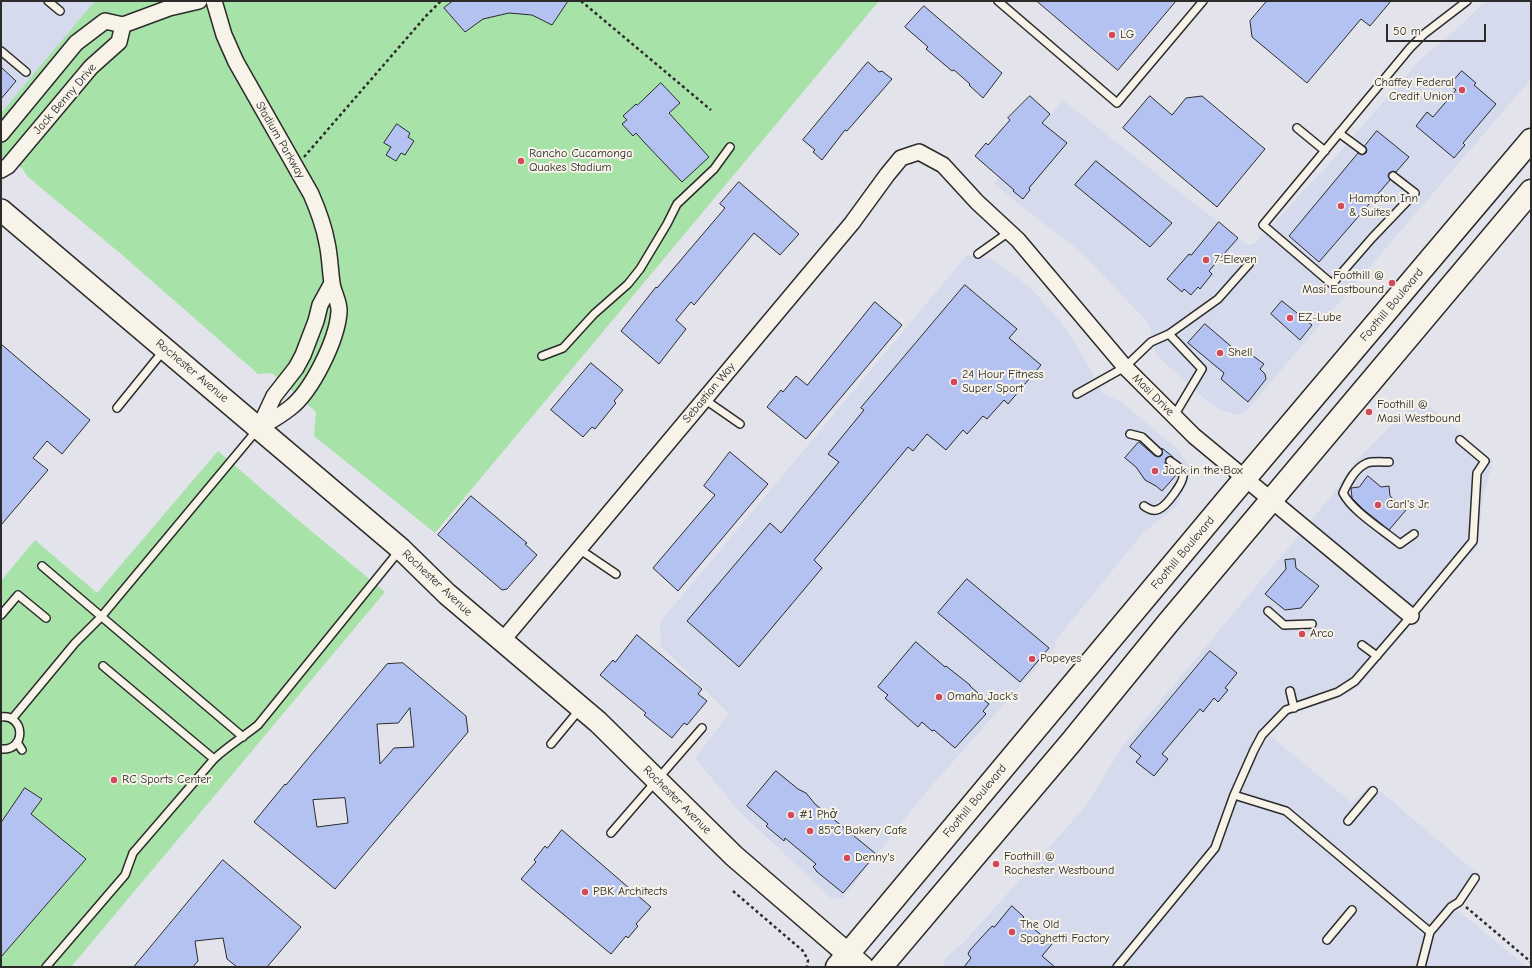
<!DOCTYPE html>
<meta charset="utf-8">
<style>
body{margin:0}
#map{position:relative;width:1532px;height:968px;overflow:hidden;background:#e3e4eb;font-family:"Comic Neue",sans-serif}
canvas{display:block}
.frame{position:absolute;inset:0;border:2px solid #2b2b2b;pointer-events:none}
.scale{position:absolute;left:1386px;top:24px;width:100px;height:18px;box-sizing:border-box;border:2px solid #2b2b2b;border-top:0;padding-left:5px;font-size:12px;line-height:14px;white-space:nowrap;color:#2b2b2b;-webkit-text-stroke:3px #f7f3e8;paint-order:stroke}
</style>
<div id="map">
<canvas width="1532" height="968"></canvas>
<div class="frame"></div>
<div class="scale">50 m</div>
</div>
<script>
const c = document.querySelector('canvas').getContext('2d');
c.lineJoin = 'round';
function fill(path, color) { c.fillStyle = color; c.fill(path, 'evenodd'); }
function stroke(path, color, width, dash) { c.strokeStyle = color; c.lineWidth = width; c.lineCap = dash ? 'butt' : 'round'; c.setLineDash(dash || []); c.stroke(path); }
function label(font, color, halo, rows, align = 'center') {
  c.font = font + ' "Comic Neue",sans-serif'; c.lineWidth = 4; c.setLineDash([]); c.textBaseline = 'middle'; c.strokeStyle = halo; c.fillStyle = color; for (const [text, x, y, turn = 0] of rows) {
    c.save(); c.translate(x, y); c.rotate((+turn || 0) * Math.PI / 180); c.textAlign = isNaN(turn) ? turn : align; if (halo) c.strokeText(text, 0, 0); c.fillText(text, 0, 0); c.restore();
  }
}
fill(new Path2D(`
 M 1,1 L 95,2 L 1,113 Z
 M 1486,1 L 1531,1 L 1531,79 L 1246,411 L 1238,415 L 1223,411 L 1205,399 L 1156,355 L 1149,324 L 1083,254 L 1010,197 L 994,183 L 1063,100 L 1247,245 L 1255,243 L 1329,164 L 1421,59 L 1450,35 Z
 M 967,255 L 992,259 L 1030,287 L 1065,327 L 1084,358 L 1103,394 L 1121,402 L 1176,448 L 1193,471 L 1177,506 L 1143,533 L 1055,641 L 1056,646 L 926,792 L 843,898 L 832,899 L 739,811 L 695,758 L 729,714 L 661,646 L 660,622 Z
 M 1428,405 L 1493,461 L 1483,497 L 1478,546 L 1452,574 L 1367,677 L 1351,692 L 1330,701 L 1298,711 L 1288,717 L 1269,735 L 1352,803 L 1370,785 L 1373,785 L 1479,875 L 1477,882 L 1456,909 L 1527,967 L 944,967 L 944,959 L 964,942 L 1086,806 L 1122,747 L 1332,495 L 1356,461 L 1407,410 Z`), '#d5daed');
fill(new Path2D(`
 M 94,1 L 879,1 L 435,533 L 314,436 L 316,412 L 272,373 L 258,374 L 121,254 L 28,177 L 22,168 L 1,157 L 1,113 L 94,2 Z
 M 218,451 L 292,515 L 385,592 L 71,967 L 1,967 L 1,581 L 35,540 L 97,593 Z`), '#a7e2a8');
const building = new Path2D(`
 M 453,1 L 568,1 L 552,25 L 532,15 L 509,13 L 483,19 L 465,32 L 444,8 Z
 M 1037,1 L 1176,1 L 1118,70 Z
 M 1267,1 L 1391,1 L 1370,26 L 1361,19 L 1307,83 L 1252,37 L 1250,21 Z
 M 924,6 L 1002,73 L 983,98 L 969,85 L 970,84 L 954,70 L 952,71 L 926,49 L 928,47 L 905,27 Z
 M 868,62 L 879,72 L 882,71 L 892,79 L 847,131 L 845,130 L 822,160 L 813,152 L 815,150 L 803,140 Z
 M 1,67 L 16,81 L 1,99 Z
 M 1462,71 L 1476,83 L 1474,85 L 1496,104 L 1463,143 L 1465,145 L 1454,158 L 1416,126 L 1427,112 L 1433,117 L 1456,90 L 1450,85 Z
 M 661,83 L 680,103 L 669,113 L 709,157 L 682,182 L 643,141 L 636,133 L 633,136 L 622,124 L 627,120 L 623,116 L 636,104 L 637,105 Z
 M 1030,96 L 1050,114 L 1042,123 L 1067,143 L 1029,188 L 1030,190 L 1023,199 L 1013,191 L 1014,190 L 975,156 L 986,143 L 988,145 L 1010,120 L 1008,118 Z
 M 1150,96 L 1172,115 L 1186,98 L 1202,96 L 1265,149 L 1217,207 L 1123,128 Z
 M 397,124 L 410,133 L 408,137 L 414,141 L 405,155 L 401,153 L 396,161 L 386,155 L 391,147 L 384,143 Z
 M 1377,131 L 1409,157 L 1396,172 L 1393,171 L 1389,173 L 1388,176 L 1390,180 L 1319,262 L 1289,236 L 1358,153 L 1362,155 L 1366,153 L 1367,150 L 1365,146 Z
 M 1096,161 L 1172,223 L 1150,247 L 1075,185 Z
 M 739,182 L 799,234 L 780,255 L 754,233 L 694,305 L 691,302 L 676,320 L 686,329 L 659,364 L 621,331 L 656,287 L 657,288 L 725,208 L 720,204 Z
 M 1219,222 L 1238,238 L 1209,271 L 1212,274 L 1200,289 L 1198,287 L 1191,295 L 1184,289 L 1182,292 L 1167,279 L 1189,254 L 1191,255 Z
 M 965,285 L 1017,329 L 1009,338 L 1041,365 L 1008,404 L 1004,400 L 987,419 L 983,416 L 967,434 L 963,430 L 946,450 L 927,434 L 913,451 L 908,447 L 814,560 L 822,568 L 739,667 L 687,621 L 770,523 L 781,533 L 839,462 L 828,454 L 864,410 L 861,408 Z
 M 1282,301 L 1312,325 L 1300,340 L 1271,314 Z
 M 875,302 L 902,325 L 806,439 L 767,407 L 781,390 L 783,392 L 796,376 L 807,385 Z
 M 1205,324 L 1240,354 L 1245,350 L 1264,364 L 1260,369 L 1265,374 L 1266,379 L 1248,402 L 1221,379 L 1224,373 L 1188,343 Z
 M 1,344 L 90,420 L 62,454 L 47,441 L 33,458 L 48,470 L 1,525 Z
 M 591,363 L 623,390 L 614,401 L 616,403 L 595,429 L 592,427 L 583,437 L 551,410 Z
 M 1139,442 L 1155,456 L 1159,457 L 1162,455 L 1162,448 L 1173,457 L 1168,457 L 1166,458 L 1165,463 L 1166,465 L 1177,474 L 1162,491 L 1156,486 L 1145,480 L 1136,467 L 1125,458 Z
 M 730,452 L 768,484 L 678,591 L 653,568 L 715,495 L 704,486 Z
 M 1368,476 L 1381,487 L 1389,486 L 1390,496 L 1406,510 L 1389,530 L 1364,510 L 1352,498 L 1351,488 L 1359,487 Z
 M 471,496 L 527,543 L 525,544 L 537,555 L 507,589 L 502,590 L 438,535 Z
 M 1295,559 L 1296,568 L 1319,586 L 1301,608 L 1285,610 L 1265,594 L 1286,569 L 1285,560 Z
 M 967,579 L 1049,648 L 1020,682 L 938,613 Z
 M 637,635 L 702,689 L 698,694 L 707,701 L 687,725 L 684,723 L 672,738 L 644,715 L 646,713 L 600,675 L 613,660 L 615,662 Z
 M 916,642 L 945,667 L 946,666 L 970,685 L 970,686 L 978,693 L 977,694 L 989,704 L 983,711 L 986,714 L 955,748 L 934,730 L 932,731 L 922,722 L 918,727 L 885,698 L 888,695 L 878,687 Z
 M 1210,651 L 1237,673 L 1225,688 L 1228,690 L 1218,702 L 1214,698 L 1203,712 L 1200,709 L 1162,754 L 1168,759 L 1154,776 L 1136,762 L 1141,756 L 1130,747 Z
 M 403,663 L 466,716 L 468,732 L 335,889 L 254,822 L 285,784 L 286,785 L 387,664 ZM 410,708 L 414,747 L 394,748 L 380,764 L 377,724 L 398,723 ZM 345,798 L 348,823 L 317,827 L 313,800 Z
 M 776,771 L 798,789 L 806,793 L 815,804 L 876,854 L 843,893 L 816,871 L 816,870 L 813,867 L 816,864 L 785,838 L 784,841 L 766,826 L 768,824 L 747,806 Z
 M 25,788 L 42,799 L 31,814 L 86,859 L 1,957 L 1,823 Z
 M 562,830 L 651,907 L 636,924 L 638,926 L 628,938 L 626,936 L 611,954 L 521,879 L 536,862 L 534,860 L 545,846 L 547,848 Z
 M 223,860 L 301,927 L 267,967 L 237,967 L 227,959 L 223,938 L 195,941 L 198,961 L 193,967 L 134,967 Z
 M 1012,906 L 1024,917 L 1022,919 L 1052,944 L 1042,956 L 1055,967 L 964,967 L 971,958 L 968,954 L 970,950 L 992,926 L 994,927 Z`);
fill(building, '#b4c2f2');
stroke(building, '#2b2b2b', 1);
const lane = new Path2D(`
 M 48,1 L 60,11
 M 998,1 L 1117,103 L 1203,1
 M 1,51 L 26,72
 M 1297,128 L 1325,151
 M 1339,133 L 1362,150
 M 1393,176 L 1415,193 L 1372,238 L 1332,284 L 1263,225 L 1410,48 L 1424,34 L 1467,1
 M 978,254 L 1009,232
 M 1169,334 L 1202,369 L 1174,416
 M 542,356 L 563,348 L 594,314 L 628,284 L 640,269 L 667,224 L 677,204 L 714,169 L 730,147
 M 1077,394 L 1125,367 L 1151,342 L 1169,334 L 1218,299 L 1249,264
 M 704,399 L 740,424
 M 117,408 L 164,350
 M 1130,434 L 1142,437 L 1158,452
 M 1389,462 C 1383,462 1373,461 1367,463 C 1355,468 1348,482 1343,493 C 1352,511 1383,530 1400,544 L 1414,534
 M 1144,506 C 1149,509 1153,512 1159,509 C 1166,506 1185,482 1183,474 C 1182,468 1174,464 1170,461
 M 579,549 L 616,574
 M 42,566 L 243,737
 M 1268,611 L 1284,625 L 1312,624
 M 1,615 L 18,595 L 46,618
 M 1362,645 L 1377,656
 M 103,666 L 214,759
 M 1290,691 L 1294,708
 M 1,717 C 25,714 27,751 1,749
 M 12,719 L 75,643 L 101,617 L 257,430
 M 17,742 L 22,750
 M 551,744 L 580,709
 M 1234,795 L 1286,811 L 1430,932
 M 1348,821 L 1373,791
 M 611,833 L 702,728
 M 1327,940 L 1352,910
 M 46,967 L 125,875 L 133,853 L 214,759 C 228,746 243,737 258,725 L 399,551
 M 1117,967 L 1215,848 L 1234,795 L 1254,750 L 1262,735 L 1286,710 L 1338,692 L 1355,681 L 1411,616 L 1473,541 L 1477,473 L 1485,461 L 1460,440
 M 1421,967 L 1430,932 L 1451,907 L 1459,902 L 1475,878`);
const street = new Path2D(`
 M 214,1 L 224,35 L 236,62 L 311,194 C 318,210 324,226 327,243 C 330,256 330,270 332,283 C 333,292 340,303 339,312 C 337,340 312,391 290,408 C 280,416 269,422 259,428
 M 1,134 L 76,43 L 105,21 L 123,25 L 169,8 L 199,1
 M 1,170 L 8,166 L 91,67 L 119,42 L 123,25
 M 259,428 L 274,396 L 296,368 L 303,355 L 316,321 L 320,305 L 332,283
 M 502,641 L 852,223 L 887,175 L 901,158 L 919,152 L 943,165 L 977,202 L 1018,240 L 1125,367 L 1194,436 L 1411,616`);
const secondary = new Path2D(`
 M 1,210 L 401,549 L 447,594 L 598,722 L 734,856 L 863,967`);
const primary = new Path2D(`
 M 837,967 L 1231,495 L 1531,140
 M 881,967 L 1072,741 L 1168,623 L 1531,191`);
stroke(lane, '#2b2b2b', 10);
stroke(street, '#2b2b2b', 18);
stroke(secondary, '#2b2b2b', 24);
stroke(primary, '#2b2b2b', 25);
stroke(new Path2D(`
 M 581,1 L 711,110
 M 304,157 L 426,16 L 441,1
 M 733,891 L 803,951 L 808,960 L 807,967
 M 1466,907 L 1531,962`), '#2b2b2b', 2.5, [3, 3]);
stroke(lane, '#f7f3e8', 7);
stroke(street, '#f7f3e8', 15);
stroke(secondary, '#f7f3e8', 21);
stroke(primary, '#f7f3e8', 22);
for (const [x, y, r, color] of [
 [1112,35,4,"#d1495b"],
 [1462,90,4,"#d1495b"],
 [521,161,4,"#d1495b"],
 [1341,206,4,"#d1495b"],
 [1206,260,4,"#d1495b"],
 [1392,283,4,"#d1495b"],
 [1290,318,4,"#d1495b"],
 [1220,353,4,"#d1495b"],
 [954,382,4,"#d1495b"],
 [1369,412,4,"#d1495b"],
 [1155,471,4,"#d1495b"],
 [1378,505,4,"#d1495b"],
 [1302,634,4,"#d1495b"],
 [1032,659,4,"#d1495b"],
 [939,697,4,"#d1495b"],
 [114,780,4,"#d1495b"],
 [791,815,4,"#d1495b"],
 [810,831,4,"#d1495b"],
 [847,858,4,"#d1495b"],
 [996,864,4,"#d1495b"],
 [585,892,4,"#d1495b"],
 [1012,932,4,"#d1495b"]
]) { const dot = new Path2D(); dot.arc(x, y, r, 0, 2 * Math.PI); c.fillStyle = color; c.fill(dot); stroke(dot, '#f7f3e8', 1.5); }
label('12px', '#2b2b2b', '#f7f3e8', [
 ["LG",1120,35],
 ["Chaffey Federal",1454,83,"right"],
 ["Credit Union",1454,97,"right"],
 ["Rancho Cucamonga",529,154],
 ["Quakes Stadium",529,168],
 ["Hampton Inn",1349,199],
 ["& Suites",1349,213],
 ["7-Eleven",1214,260],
 ["Foothill @",1384,276,"right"],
 ["Masi Eastbound",1384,290,"right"],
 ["EZ-Lube",1298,318],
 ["Shell",1228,353],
 ["24 Hour Fitness",962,375],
 ["Super Sport",962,389],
 ["Foothill @",1377,405],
 ["Masi Westbound",1377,419],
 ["Jack in the Box",1163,471],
 ["Carl's Jr.",1386,505],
 ["Arco",1310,634],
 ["Popeyes",1040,659],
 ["Omaha Jack's",947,697],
 ["RC Sports Center",122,780],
 ["#1 Phở",799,815],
 ["85°C Bakery Cafe",818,831],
 ["Foothill @",1004,857],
 ["Rochester Westbound",1004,871],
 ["Denny's",855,858],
 ["PBK Architects",593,892],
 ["The Old",1020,925],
 ["Spaghetti Factory",1020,939]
], 'left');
label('12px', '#2b2b2b', '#f7f3e8', [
 ["Jack Benny Drive",65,99,-49],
 ["Stadium Parkway",280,140,60],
 ["Foothill Boulevard",1392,305,-50],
 ["Rochester Avenue",192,371,40],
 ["Sebastian Way",709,393,-50],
 ["Masi Drive",1153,395,45],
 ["Foothill Boulevard",1183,553,-50],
 ["Rochester Avenue",437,583,43],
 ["Rochester Avenue",677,800,45],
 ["Foothill Boulevard",975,801,-50]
]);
</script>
